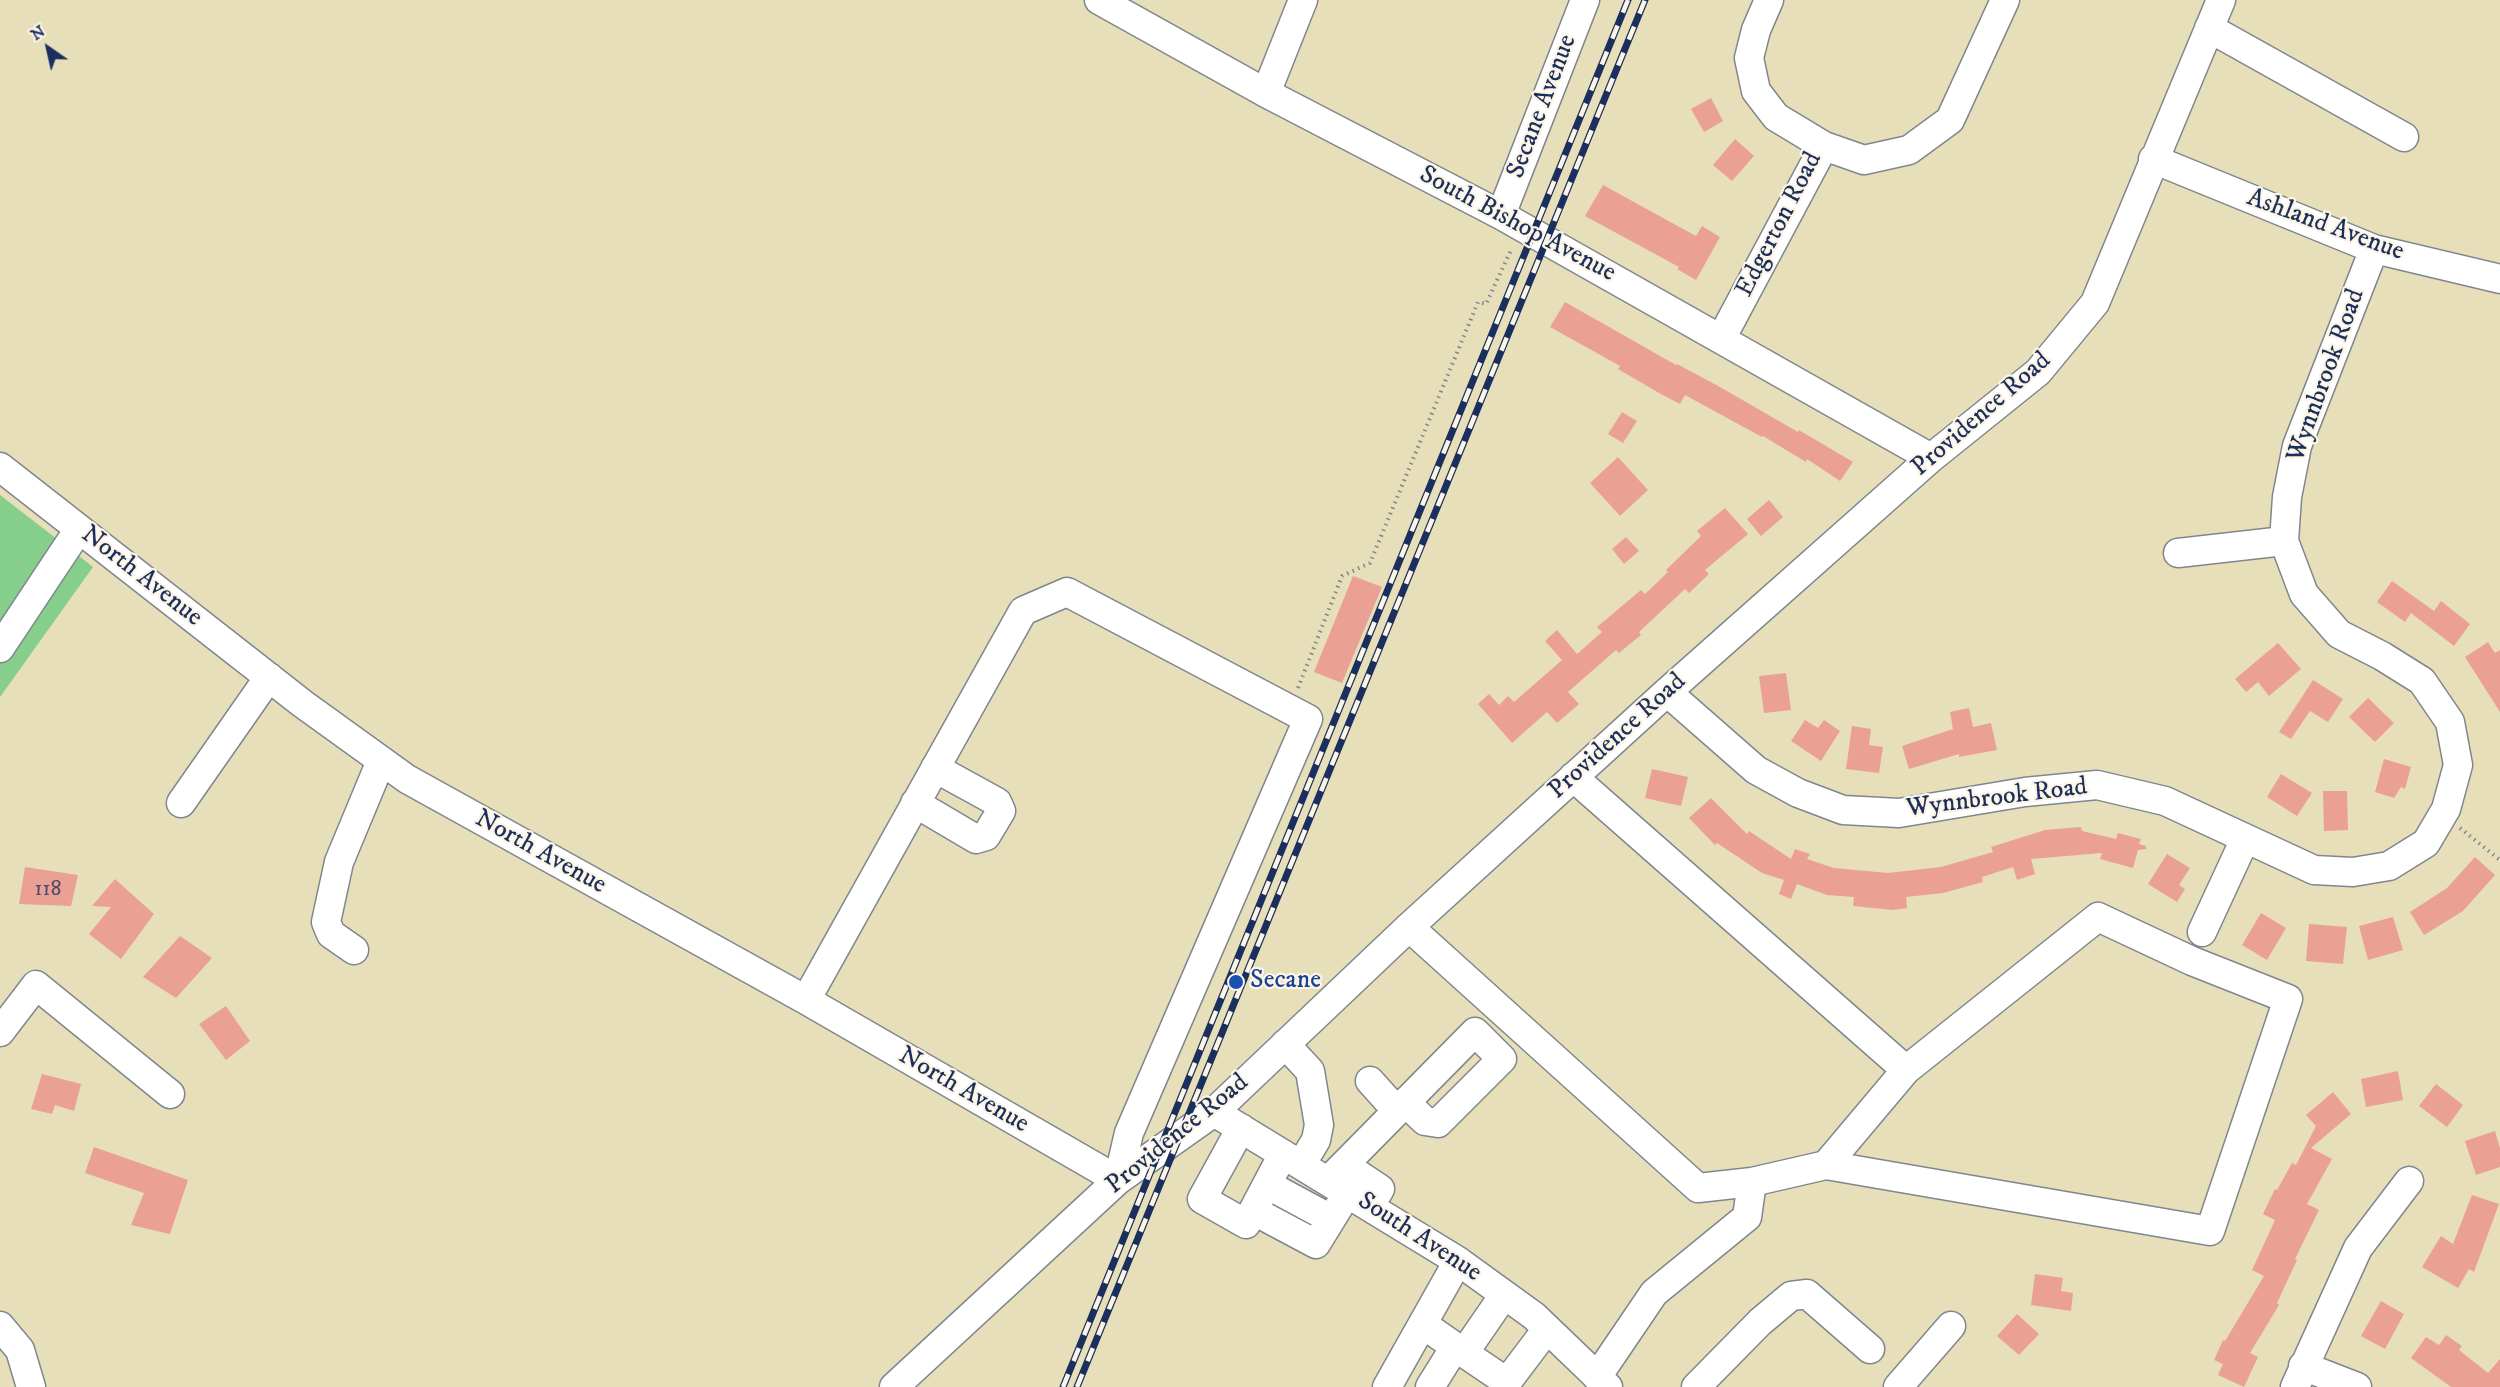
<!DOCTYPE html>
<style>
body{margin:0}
#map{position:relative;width:2500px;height:1387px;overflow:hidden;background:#e6dfba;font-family:"IM FELL DW Pica",serif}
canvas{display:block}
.north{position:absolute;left:18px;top:18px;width:60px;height:60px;-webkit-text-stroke:4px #fcf5e5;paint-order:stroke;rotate:326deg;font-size:16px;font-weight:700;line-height:24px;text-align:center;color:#1b2f5e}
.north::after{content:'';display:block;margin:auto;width:21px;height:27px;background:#1b2f5e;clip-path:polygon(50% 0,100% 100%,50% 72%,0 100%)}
</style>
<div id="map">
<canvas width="2500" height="1387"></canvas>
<div class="north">N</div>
</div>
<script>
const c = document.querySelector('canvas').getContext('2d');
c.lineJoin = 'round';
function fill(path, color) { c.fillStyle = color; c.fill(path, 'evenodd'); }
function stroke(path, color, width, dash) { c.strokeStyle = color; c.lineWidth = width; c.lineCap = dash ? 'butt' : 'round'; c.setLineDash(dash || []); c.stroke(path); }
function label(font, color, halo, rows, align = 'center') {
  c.font = font + ' "IM FELL DW Pica",serif'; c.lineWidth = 4.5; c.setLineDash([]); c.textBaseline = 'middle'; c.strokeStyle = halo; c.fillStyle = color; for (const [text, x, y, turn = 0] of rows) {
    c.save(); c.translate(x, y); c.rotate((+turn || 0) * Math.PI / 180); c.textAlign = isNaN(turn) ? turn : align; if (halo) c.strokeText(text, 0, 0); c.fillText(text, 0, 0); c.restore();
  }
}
fill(new Path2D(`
 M 0,495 L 93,567 L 0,697 Z`), '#85ce8b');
fill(new Path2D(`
 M 1711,98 L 1723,121 L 1704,132 L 1691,109 Z
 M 1735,139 L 1754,156 L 1732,181 L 1713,165 Z
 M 1603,185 L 1696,236 L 1702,226 L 1720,237 L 1696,280 L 1677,269 L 1679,267 L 1585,216 Z
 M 1565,302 L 1676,365 L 1677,364 L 1720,387 L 1798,432 L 1799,430 L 1853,462 L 1840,481 L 1807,459 L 1806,462 L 1763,436 L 1762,437 L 1685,395 L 1680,404 L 1659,393 L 1618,369 L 1620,366 L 1550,327 Z
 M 1622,412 L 1637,421 L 1623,443 L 1608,434 Z
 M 1618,457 L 1648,490 L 1620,516 L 1590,483 Z
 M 1769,500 L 1783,517 L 1761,536 L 1747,519 Z
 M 1725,508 L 1748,534 L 1705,570 L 1709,574 L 1689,593 L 1685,589 L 1639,632 L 1641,635 L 1619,653 L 1616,650 L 1568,692 L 1579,704 L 1557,723 L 1547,712 L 1512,743 L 1478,704 L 1489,694 L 1499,705 L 1508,696 L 1514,702 L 1562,660 L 1545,641 L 1557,630 L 1577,654 L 1602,632 L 1597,627 L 1641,590 L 1645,594 L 1668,572 L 1666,570 L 1701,536 L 1697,531 Z
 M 1626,537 L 1639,551 L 1624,564 L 1612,549 Z
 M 1353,576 L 1382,587 L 1342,683 L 1314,672 Z
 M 2392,581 L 2434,611 L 2441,601 L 2470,624 L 2454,646 L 2411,613 L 2405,622 L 2377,602 Z
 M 2488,642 L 2495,653 L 2500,650 L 2500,712 L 2465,657 Z
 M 2278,643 L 2301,669 L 2269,696 L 2258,682 L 2246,692 L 2235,679 Z
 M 1786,673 L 1791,710 L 1764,713 L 1759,676 Z
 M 2313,680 L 2343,699 L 2328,722 L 2310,711 L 2291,739 L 2279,732 Z
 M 2368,698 L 2394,723 L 2375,742 L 2349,717 Z
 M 1969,708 L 1973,727 L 1991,723 L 1997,750 L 1959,757 L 1959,754 L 1909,769 L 1902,746 L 1953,729 L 1950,712 Z
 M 1805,720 L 1818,728 L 1824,720 L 1840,731 L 1821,761 L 1791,741 Z
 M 1852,726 L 1871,729 L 1869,745 L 1883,747 L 1879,773 L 1846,769 Z
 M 2384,759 L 2411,767 L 2405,789 L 2401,787 L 2394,798 L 2375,792 Z
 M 1652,769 L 1688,777 L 1681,806 L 1645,798 Z
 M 2281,774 L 2312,793 L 2297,816 L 2267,797 Z
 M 2323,791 L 2347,791 L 2348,830 L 2324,831 Z
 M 1711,798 L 1747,834 L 1749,831 L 1791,859 L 1795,849 L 1810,854 L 1807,859 L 1834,868 L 1888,873 L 1941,867 L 1993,852 L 1991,847 L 2045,830 L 2081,827 L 2082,831 L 2116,839 L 2118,833 L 2141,839 L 2139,844 L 2146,846 L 2146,849 L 2138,850 L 2133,868 L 2100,859 L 2102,853 L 2031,859 L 2035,874 L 2017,880 L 2013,867 L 1982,877 L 1983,882 L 1943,893 L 1906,897 L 1907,908 L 1893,910 L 1853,906 L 1854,897 L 1827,895 L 1797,884 L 1791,899 L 1779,894 L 1784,880 L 1762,873 L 1717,843 L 1715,845 L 1689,818 Z
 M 2167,854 L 2190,868 L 2179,885 L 2185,889 L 2177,902 L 2148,884 Z
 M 2475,857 L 2495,875 L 2463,911 L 2424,935 L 2410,912 L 2447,888 Z
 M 25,867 L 78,875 L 71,906 L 19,904 Z
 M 115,879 L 154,914 L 121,959 L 89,934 L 111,907 L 92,906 Z
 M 2261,913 L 2286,928 L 2267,960 L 2242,945 Z
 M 2393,917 L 2403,950 L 2368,960 L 2359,926 Z
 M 2309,924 L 2347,927 L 2343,964 L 2306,961 Z
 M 180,936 L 212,958 L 176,998 L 143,977 Z
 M 226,1006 L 250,1041 L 226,1060 L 199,1024 Z
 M 2398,1071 L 2403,1100 L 2366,1107 L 2361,1079 Z
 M 42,1074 L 81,1084 L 74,1111 L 55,1105 L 52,1114 L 31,1109 Z
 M 2436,1084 L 2463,1105 L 2447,1127 L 2419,1106 Z
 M 2333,1092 L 2351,1114 L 2311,1148 L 2332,1159 L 2307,1204 L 2319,1210 L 2295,1259 L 2297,1260 L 2277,1303 L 2279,1305 L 2250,1353 L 2258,1357 L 2244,1387 L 2218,1375 L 2223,1364 L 2214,1360 L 2223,1340 L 2225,1341 L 2264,1276 L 2252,1270 L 2275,1220 L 2263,1214 L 2275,1189 L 2277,1190 L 2292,1163 L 2296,1165 L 2316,1126 L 2306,1115 Z
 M 2495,1131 L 2500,1148 L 2500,1167 L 2476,1175 L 2465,1141 Z
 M 94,1147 L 188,1180 L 170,1234 L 131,1225 L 144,1193 L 85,1173 Z
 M 2472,1195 L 2499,1204 L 2474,1272 L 2469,1269 L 2458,1288 L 2422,1267 L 2441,1236 L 2453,1244 Z
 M 2035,1274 L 2063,1278 L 2061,1291 L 2073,1293 L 2071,1311 L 2031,1305 Z
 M 2381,1301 L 2404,1314 L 2385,1349 L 2361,1336 Z
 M 2017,1314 L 2039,1334 L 2019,1355 L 1997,1336 Z
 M 2446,1335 L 2462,1346 L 2459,1350 L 2488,1373 L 2500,1359 L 2500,1387 L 2451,1387 L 2411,1358 L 2426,1337 L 2439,1345 Z`), '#eba096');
const minor = new Path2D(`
 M 1099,0 L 1266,93 L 1501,215 L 1931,458
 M 1769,0 L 1756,30 L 1749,58 L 1756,91 L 1776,117 L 1824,146 L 1864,160 L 1909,150 L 1950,120 L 2005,0
 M 2209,28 L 2404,137
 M 1266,93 L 1303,0
 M 2153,159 L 2374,249 L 2500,279
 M 1501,215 L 1585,0
 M 1721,339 L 1824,146
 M 0,467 L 303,704 L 407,779 L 806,1000 L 1118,1180 L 1129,1133 L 1308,719 L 1067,592 L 1023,611 L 806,1000
 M 2178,553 L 2284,541
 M 0,648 L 79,529
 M 1667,692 L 1756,770 L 1798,793 L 1843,810 L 1899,813 L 2025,792 L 2097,785 L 2165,801 L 2314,870 L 2353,872 L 2389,866 L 2426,843 L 2446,809 L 2458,765 L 2450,722 L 2422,681 L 2382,656 L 2339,634 L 2304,594 L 2284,541 L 2287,497 L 2297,446 L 2374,249
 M 1573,777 L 1906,1070
 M 181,803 L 269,677
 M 915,803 L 976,839 L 986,836 L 1001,811 L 997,802 L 935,768
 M 1409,927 L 1698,1188 L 1752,1182 L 1826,1165 L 1906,1070 L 2098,917 L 2192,961 L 2288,999 L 2210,1231 L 1826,1165
 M 2202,932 L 2245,839
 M 354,950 L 331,934 L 326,922 L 339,862 L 381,761
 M 0,1032 L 36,985 L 170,1094
 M 1285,1044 L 1310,1071 L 1319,1125 L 1316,1140 L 1301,1165
 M 1370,1081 L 1397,1111
 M 1214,1112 L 1458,1261 L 1534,1316 L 1608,1387
 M 1241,1128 L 1202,1199 L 1246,1224 L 1283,1154
 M 1344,1165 L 1380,1189 L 1370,1206
 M 1328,1181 L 1475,1032 L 1502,1059 L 1438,1123 L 1425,1121 L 1405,1102
 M 1268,1185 L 1331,1219
 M 1254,1211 L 1316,1244 L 1348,1192
 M 1504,1295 L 1464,1353 L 1507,1382 L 1547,1329
 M 1424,1325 L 1464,1353
 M 0,1326 L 20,1350 L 31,1387
 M 2303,1366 L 2357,1387
 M 1597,1377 L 1654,1293 L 1747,1217 L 1752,1182
 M 894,1387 L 1118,1180 L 1214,1112 L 1409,927 L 1667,692 L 1931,458 L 2038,372 L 2095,303 L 2221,0
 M 1387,1387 L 1458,1261
 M 1430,1387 L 1455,1347
 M 1696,1387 L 1760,1322 L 1791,1296 L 1807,1294 L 1870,1349
 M 1898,1387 L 1951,1326
 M 2295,1387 L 2358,1248 L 2409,1181`);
stroke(minor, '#80878c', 31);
stroke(new Path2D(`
 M 1298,688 L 1342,576 L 1370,563 L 1478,302 L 1486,304 L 1511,250
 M 2460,828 L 2500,860`), '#80878c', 4, [1.5, 4.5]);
stroke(minor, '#fff', 28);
const rail = new Path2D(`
 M 1063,1387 L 1628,0
 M 1077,1387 L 1645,0`);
stroke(rail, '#1b2f5e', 7);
stroke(rail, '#fcf5e5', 4.5, [14]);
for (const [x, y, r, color] of [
 [1236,982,8,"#1a4fb4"]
]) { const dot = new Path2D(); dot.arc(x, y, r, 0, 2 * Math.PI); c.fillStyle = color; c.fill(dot); stroke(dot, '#fcf5e5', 2); }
label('22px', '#4f4b6c', null, [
 ["118",48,890]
]);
label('26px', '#1b2f5e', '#fcf5e5', [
 ["Secane Avenue",1543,107,-69],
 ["South Bishop Avenue",1517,225,28],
 ["Edgerton Road",1780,225,-63],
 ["Ashland Avenue",2325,226,20],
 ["Wynnbrook Road",2327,376,-70],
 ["Providence Road",1982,415,-41],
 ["North Avenue",141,577,38],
 ["Providence Road",1618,737,-42],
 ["Wynnbrook Road",1997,799,-7],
 ["North Avenue",540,853,29],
 ["North Avenue",963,1091,30],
 ["Providence Road",1178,1135,-39],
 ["South Avenue",1419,1238,33]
]);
label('26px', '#164399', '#fcf5e5', [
 ["Secane",1250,982]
], 'left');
</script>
